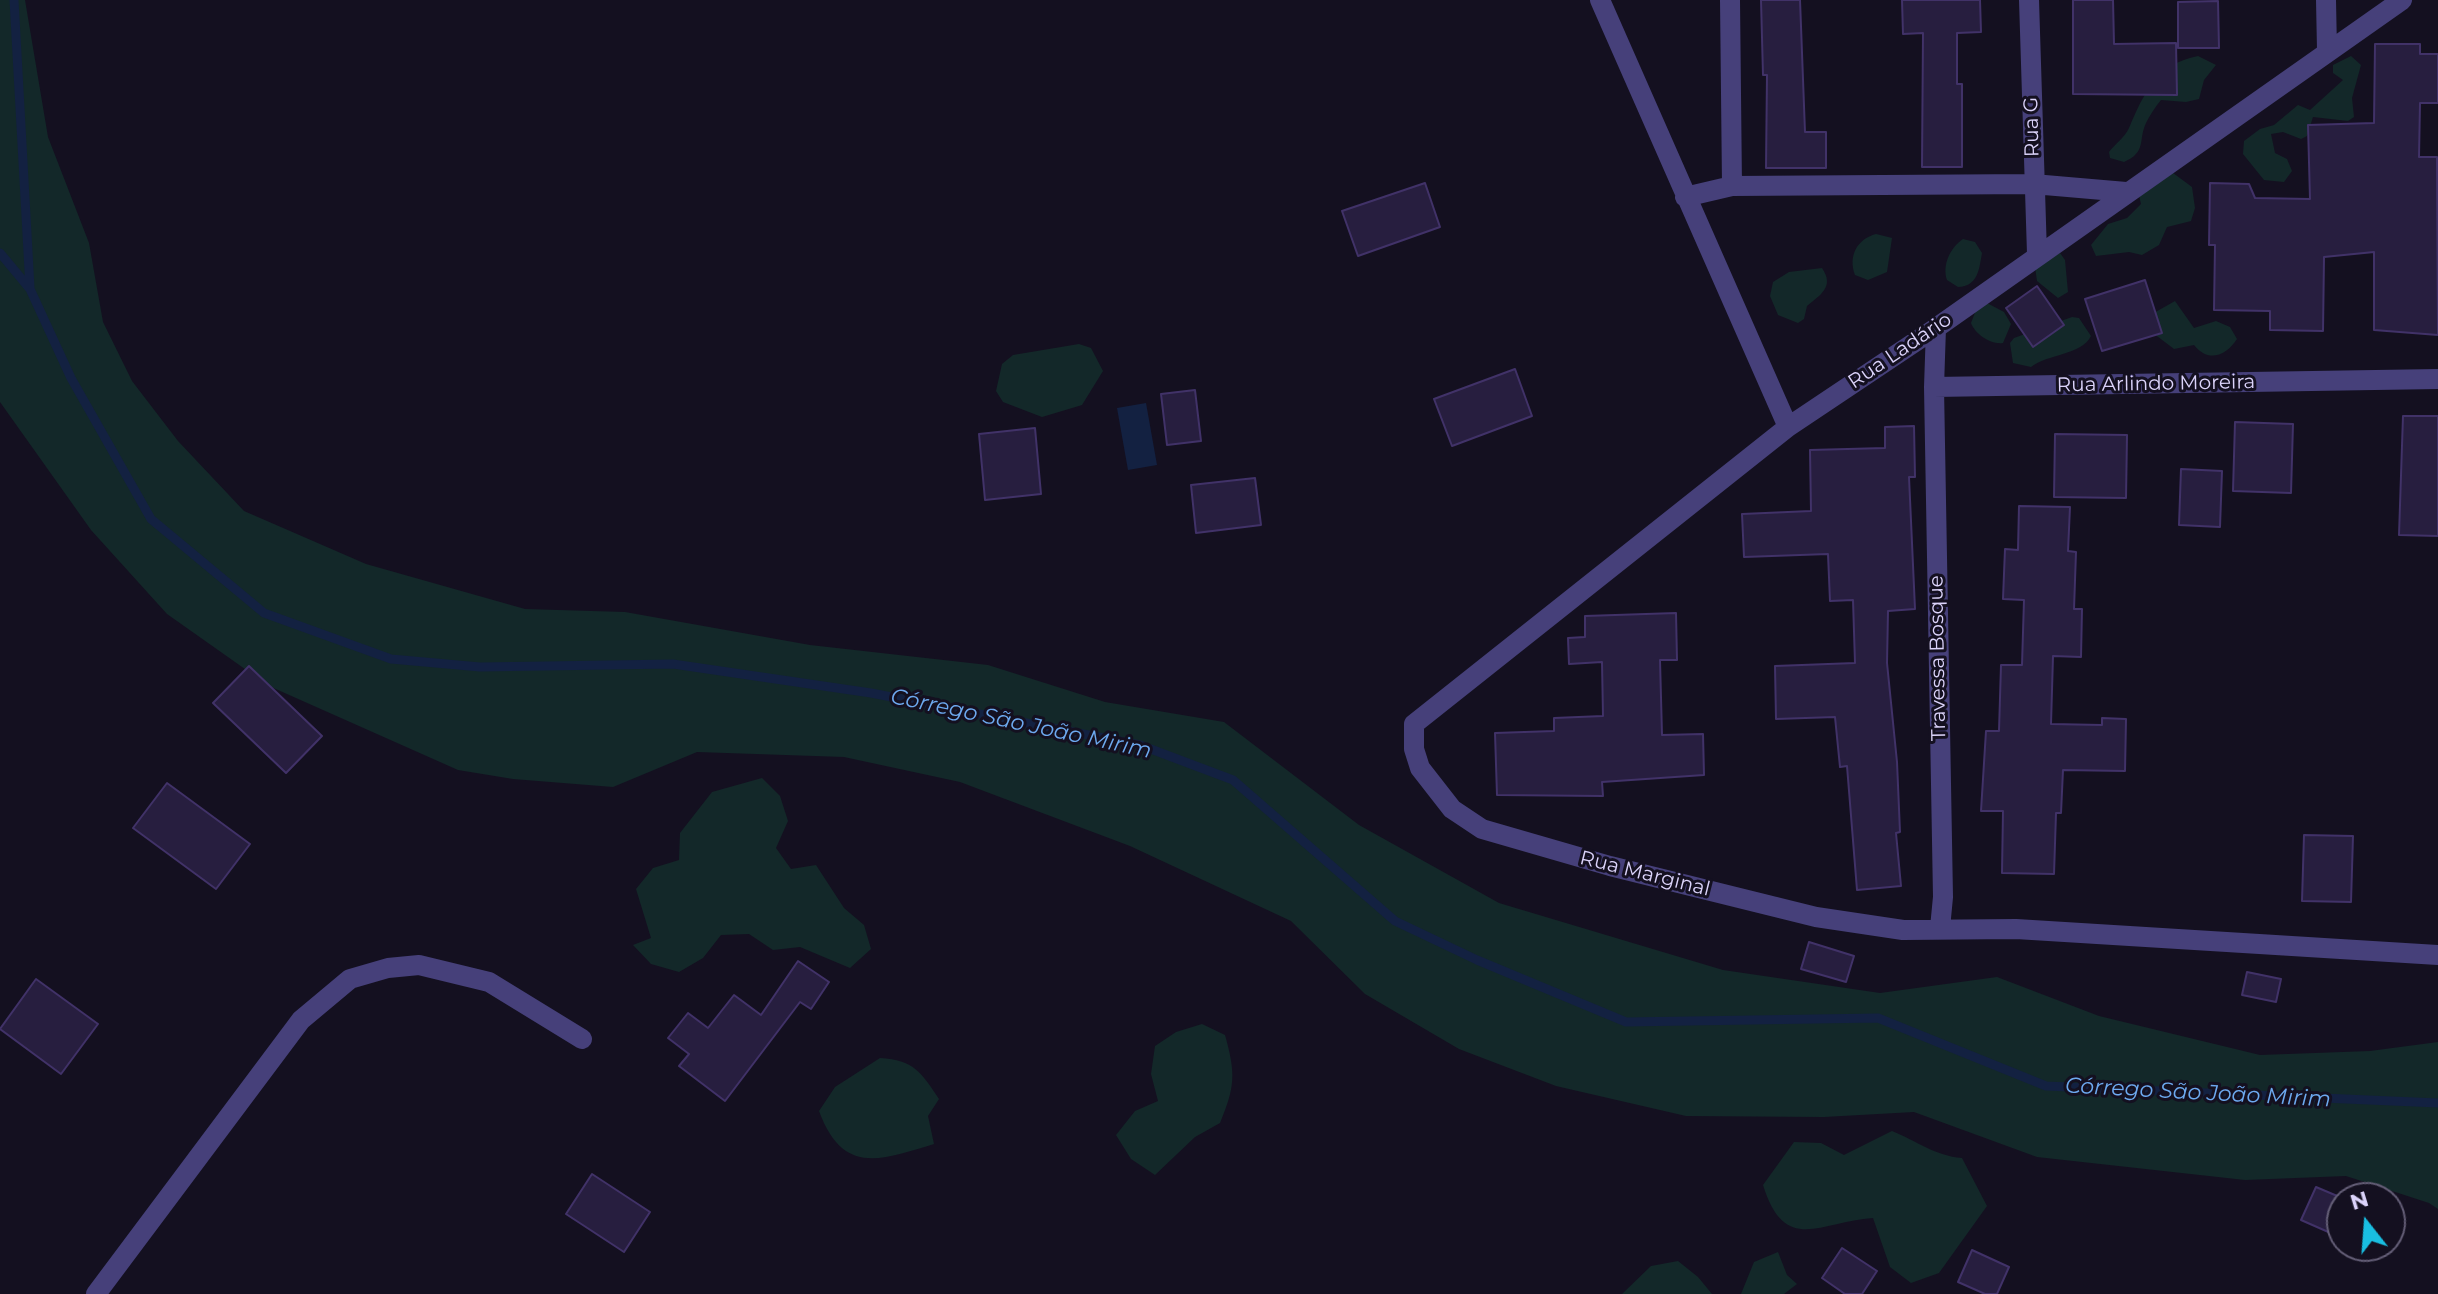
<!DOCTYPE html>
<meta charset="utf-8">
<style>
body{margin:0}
#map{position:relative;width:2438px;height:1294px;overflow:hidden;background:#141020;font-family:Montserrat,sans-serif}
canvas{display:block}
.north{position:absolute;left:2326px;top:1182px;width:80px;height:80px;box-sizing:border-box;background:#141020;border:2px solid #645e77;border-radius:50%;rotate:343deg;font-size:22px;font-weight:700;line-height:32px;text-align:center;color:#dbd3fa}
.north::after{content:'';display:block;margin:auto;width:28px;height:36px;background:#19bee1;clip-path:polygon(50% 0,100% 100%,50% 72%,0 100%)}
</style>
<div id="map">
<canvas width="2438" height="1294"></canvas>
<div class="north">N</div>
</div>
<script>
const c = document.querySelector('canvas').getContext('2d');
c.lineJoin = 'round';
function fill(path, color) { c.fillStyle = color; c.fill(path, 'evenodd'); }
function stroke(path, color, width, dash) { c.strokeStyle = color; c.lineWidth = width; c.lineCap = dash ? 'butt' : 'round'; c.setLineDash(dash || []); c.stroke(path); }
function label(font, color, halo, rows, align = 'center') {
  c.font = font + ' Montserrat,sans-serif'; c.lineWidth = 6; c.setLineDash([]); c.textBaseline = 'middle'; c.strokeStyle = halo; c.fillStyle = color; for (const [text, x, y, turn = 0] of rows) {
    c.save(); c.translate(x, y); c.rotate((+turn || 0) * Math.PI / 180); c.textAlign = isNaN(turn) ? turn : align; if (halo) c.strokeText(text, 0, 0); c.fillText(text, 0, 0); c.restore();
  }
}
fill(new Path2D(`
 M 0,0 L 25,0 L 48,137 L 89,243 L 103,322 L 132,381 L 178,441 L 244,511 L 366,564 L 525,609 L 625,612 L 810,645 L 988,665 L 1105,702 L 1224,722 L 1359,825 L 1499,903 L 1723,970 L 1880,993 L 1997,977 L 2099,1016 L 2260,1055 L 2370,1051 L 2438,1042 L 2438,1209 L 2429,1203 L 2346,1176 L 2245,1180 L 2037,1157 L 1914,1112 L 1824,1117 L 1686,1116 L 1556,1086 L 1459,1049 L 1365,994 L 1291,921 L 1130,846 L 960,782 L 844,757 L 697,752 L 613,787 L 513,779 L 458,770 L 269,686 L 167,614 L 91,530 L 0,402 Z
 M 2198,56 L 2216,65 L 2204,80 L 2199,99 L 2186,102 L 2161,100 C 2155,107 2150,115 2146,123 C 2138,140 2147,152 2124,162 L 2110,158 L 2109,152 C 2115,144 2125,137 2129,128 C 2144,93 2157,64 2198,56 Z
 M 2351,56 L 2361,65 L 2352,98 L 2354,117 L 2348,121 L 2313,117 L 2307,136 L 2301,139 L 2283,132 L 2271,134 L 2275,153 L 2287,159 L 2292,171 L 2284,182 L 2264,180 L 2243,154 L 2244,141 L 2260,129 L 2274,125 L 2298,105 L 2310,110 L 2343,80 L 2333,73 L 2333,65 Z
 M 2165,167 L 2192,187 L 2195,208 L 2191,221 L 2167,227 L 2159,245 L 2142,255 L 2129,252 L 2096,256 L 2091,245 L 2108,224 L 2127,218 L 2141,204 L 2138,191 Z
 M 1876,234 L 1892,238 L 1887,272 L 1868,280 L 1855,275 C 1848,256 1857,239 1876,234 Z
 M 1963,239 L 1975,242 L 1982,253 C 1979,270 1978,286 1958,287 L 1947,280 C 1942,265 1950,248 1963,239 Z
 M 2060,253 L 2065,260 L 2068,292 L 2058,298 L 2037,281 L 2035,267 Z
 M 1822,268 C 1835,287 1820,295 1807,306 L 1804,319 L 1798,323 L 1778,315 L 1770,296 L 1773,282 L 1789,272 Z
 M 2175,301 L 2194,328 L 2216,321 L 2230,327 L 2237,339 C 2226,356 2208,363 2194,345 L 2174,349 L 2153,333 L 2152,314 Z
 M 1987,303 L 2004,312 L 2011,324 L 2003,343 C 1991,345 1975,334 1971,323 L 1976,310 Z
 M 2072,317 L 2079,318 L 2091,336 C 2082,355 2047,354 2031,367 L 2013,363 L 2010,343 L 2014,338 Z
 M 1079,344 L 1091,348 L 1103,371 L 1082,405 L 1042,417 L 1003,402 L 996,391 L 1002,364 L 1013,355 Z
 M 762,778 L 780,796 L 788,821 L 776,848 L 791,869 L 816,865 L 844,908 L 864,925 L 871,949 L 850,968 L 800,947 L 773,950 L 749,934 L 721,935 L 703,958 L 679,972 L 651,964 L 633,945 L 651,938 L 636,889 L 653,868 L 679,860 L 680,833 L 712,792 Z
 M 1202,1024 L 1225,1035 C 1236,1074 1235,1087 1220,1123 L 1195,1137 L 1155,1175 L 1131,1159 L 1116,1135 L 1135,1111 L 1158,1101 L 1151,1074 L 1155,1046 L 1176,1032 Z
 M 880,1058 C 914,1060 921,1072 939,1099 L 928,1116 L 934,1144 C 881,1160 843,1176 819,1111 L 835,1087 Z
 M 1892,1131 C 1917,1141 1935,1156 1962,1158 L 1987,1206 L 1939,1273 L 1911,1283 L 1890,1267 L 1873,1218 C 1821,1221 1785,1256 1763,1185 L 1794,1142 L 1821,1143 L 1844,1155 Z
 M 1778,1252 L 1787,1275 L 1797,1284 L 1784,1294 L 1741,1294 L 1754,1262 Z
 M 1678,1261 L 1698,1277 L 1712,1294 L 1622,1294 L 1651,1266 Z`), '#132829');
fill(new Path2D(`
 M 1146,403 L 1157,465 L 1128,470 L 1117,408 Z`), '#132141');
stroke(new Path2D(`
 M 14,0 L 30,288
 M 0,253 L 30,289 L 71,378 L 151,519 L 264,613 L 391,659 L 480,667 L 673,664 L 871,693 L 1140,745 L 1233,780 L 1395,921 L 1477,960 L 1626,1022 L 1878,1018 L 2046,1086 L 2438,1103`), '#132141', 9);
const building = new Path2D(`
 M 1761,0 L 1800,0 L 1805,132 L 1826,132 L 1826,168 L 1766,168 L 1767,75 L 1763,75 Z
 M 1902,0 L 1980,0 L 1981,32 L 1957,33 L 1957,84 L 1962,84 L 1962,167 L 1922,167 L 1923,33 L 1903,34 Z
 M 2073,0 L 2113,0 L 2114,44 L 2176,43 L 2177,95 L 2073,94 Z
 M 2218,1 L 2219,48 L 2178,48 L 2178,2 Z
 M 2375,44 L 2420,44 L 2420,54 L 2438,54 L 2438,103 L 2420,103 L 2419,157 L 2437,157 L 2438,335 L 2374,330 L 2374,252 L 2324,257 L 2323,331 L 2270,330 L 2270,311 L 2214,310 L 2215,245 L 2209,245 L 2210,183 L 2249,184 L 2255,198 L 2310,199 L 2308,125 L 2374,123 Z
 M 1425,183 L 1440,227 L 1358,256 L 1342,211 Z
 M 2145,280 L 2162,333 L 2102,351 L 2085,299 Z
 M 2037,286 L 2064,325 L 2033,347 L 2006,308 Z
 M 1515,369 L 1532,416 L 1452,446 L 1434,399 Z
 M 1195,390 L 1201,441 L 1167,445 L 1161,394 Z
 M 2403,416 L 2438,416 L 2438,536 L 2399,535 Z
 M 2235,422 L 2293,424 L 2291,493 L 2233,491 Z
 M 1914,426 L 1915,477 L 1909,477 L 1915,609 L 1888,611 L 1887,663 L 1897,762 L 1900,832 L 1896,833 L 1901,886 L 1857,890 L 1847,766 L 1840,767 L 1835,717 L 1776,719 L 1775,666 L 1855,663 L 1853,600 L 1830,601 L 1828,554 L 1744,557 L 1742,514 L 1811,511 L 1810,450 L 1885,448 L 1885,427 Z
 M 1035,428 L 1041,494 L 985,500 L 979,434 Z
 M 2055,434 L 2127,435 L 2126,498 L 2054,497 Z
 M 2181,469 L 2222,471 L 2220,527 L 2179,525 Z
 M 1255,478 L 1261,525 L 1196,533 L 1191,485 Z
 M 2019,506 L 2070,507 L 2068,551 L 2076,552 L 2074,609 L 2082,609 L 2081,657 L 2053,656 L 2051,724 L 2102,725 L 2102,718 L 2126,719 L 2125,771 L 2063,770 L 2061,813 L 2056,813 L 2054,874 L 2002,873 L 2003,811 L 1981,811 L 1986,731 L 1999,731 L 2001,665 L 2022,665 L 2024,600 L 2003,599 L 2005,549 L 2018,550 Z
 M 1676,613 L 1677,660 L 1660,660 L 1662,735 L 1703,734 L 1704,775 L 1602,782 L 1603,796 L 1497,795 L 1495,733 L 1554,731 L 1554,718 L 1603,716 L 1602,662 L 1569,664 L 1568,638 L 1585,637 L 1585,616 Z
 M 249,666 L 322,736 L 286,773 L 213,703 Z
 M 167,783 L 250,844 L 216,889 L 133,828 Z
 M 2304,835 L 2353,836 L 2351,902 L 2302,901 Z
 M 1809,942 L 1854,956 L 1846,982 L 1801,969 Z
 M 798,961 L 829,982 L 811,1009 L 800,1002 L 725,1101 L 679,1066 L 689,1054 L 668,1038 L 688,1013 L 708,1028 L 734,995 L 761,1015 Z
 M 2247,972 L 2281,979 L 2276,1002 L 2242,995 Z
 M 36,979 L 98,1024 L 61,1074 L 0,1029 Z
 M 592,1174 L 650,1212 L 624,1252 L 566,1214 Z
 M 2316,1187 L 2342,1198 L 2342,1238 L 2301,1220 Z
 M 1842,1248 L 1877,1271 L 1862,1294 L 1845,1294 L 1822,1278 Z
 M 1972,1250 L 2009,1267 L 1997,1294 L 1985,1294 L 1958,1282 Z`);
fill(building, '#271e3f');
stroke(building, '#413268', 2);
stroke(new Path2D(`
 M 1600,0 L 1788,427
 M 2029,0 L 2037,254
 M 2326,0 L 2327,50
 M 2402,0 L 1936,328 L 1788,427 L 1414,724 L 1414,749 L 1420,768 L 1452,809 L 1482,829 L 1610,866 L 1816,917 L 1903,930 L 2016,929 L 2438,955
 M 1732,186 L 2033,184 L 2126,192
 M 1685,197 L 1732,186 L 1730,0
 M 1936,328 L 1934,387 L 2438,379
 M 1934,387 L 1943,897 L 1940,928
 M 96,1294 L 301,1020 L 350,979 L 388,968 L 419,965 L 489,982 L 582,1039`), '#46407a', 20);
label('20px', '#dbd3fa', '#141020', [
 ["Rua G",2032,127,-91],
 ["Rua Ladário",1900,351,-34],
 ["Rua Arlindo Moreira",2156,384,-1],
 ["Travessa Bosque",1938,658,-91],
 ["Rua Marginal",1645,874,14]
]);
label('italic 22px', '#6da9ef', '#141020', [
 ["Córrego São João Mirim",1021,724,12],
 ["Córrego São João Mirim",2198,1093,3]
]);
</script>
